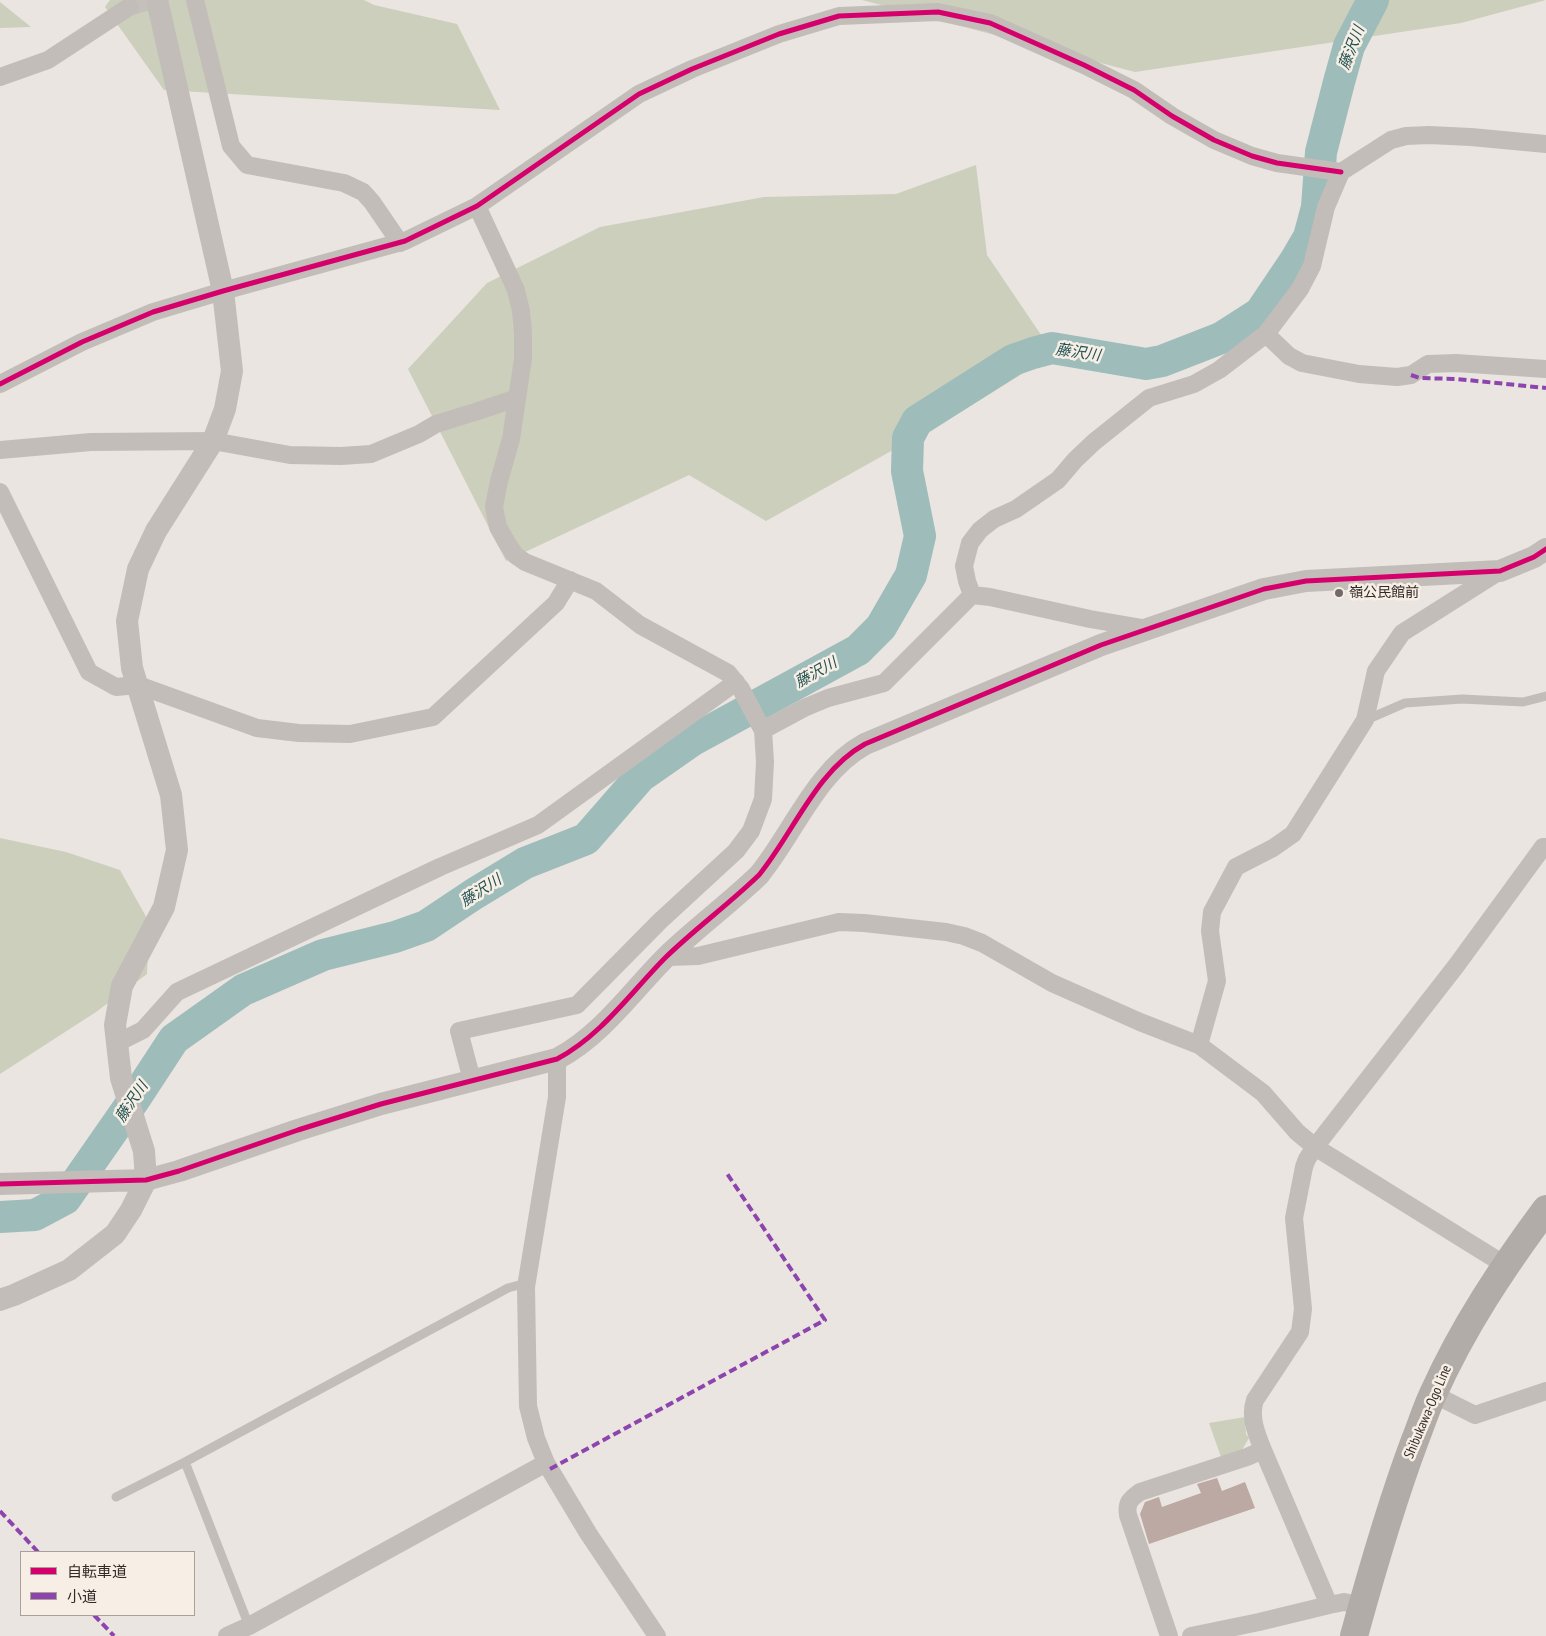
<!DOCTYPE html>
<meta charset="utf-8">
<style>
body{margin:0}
#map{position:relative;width:1546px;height:1636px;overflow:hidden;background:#eae5e0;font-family:"PT Sans Narrow","Noto Sans JP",sans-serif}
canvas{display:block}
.legend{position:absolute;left:20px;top:1551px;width:175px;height:65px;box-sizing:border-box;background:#f7efe6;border:1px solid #a9a09a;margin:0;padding:6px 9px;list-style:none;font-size:15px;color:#332a27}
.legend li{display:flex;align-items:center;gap:10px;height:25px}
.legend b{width:25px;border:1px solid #a9a09a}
</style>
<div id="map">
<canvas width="1546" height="1636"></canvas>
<ul class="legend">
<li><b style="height:6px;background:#d6006c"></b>自転車道</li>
<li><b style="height:6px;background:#8e44ad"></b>小道</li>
</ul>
</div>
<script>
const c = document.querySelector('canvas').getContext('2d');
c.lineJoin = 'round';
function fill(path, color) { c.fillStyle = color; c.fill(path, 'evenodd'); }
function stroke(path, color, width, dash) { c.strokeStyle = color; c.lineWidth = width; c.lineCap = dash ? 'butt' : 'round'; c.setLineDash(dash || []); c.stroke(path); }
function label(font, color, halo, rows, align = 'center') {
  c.font = font + ' "PT Sans Narrow","Noto Sans JP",sans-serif'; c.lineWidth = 5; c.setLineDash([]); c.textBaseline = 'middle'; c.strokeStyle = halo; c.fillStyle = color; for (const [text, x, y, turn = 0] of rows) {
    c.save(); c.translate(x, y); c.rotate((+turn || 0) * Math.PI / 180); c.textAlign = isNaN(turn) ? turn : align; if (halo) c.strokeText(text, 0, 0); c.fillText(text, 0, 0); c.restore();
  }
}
fill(new Path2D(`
 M 110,0 L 364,0 L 374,5 L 457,24 L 500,110 L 164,90 L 105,7 Z
 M 862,0 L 1546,0 L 1461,23 L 1135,72 Z
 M 0,2 L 31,27 L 0,28 Z
 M 976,165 L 987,255 L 1054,354 L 961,412 L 766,521 L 689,475 L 506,561 L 408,369 L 487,283 L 600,227 L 764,197 L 896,194 Z
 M 0,838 L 66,852 L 120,870 L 149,922 L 147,974 L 96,1012 L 0,1074 Z
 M 1245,1417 L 1246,1434 L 1249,1438 L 1242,1450 L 1221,1457 L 1209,1423 Z`), '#cccfbb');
stroke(new Path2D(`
 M 0,1217 L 35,1215 L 65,1199 L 136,1097 L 174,1039 L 243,990 L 323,955 L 395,937 L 426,926 L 474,894 L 525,863 L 586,839 L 640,777 L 693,740 L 858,650 L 881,627 L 911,575 L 920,536 L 907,471 L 908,438 L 917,421 L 1013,360 L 1033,353 L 1052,348 L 1146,364 L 1162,361 L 1221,338 L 1260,313 L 1295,261 L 1309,237 L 1317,207 L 1321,152 L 1339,82 L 1349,46 L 1373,0`), '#9dbcba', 32);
fill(new Path2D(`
 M 1217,1478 L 1222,1491 L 1245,1482 L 1255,1508 L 1149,1544 L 1140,1514 L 1145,1502 L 1159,1497 L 1162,1507 L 1201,1493 L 1197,1484 Z`), '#bca9a3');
stroke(new Path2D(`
 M 129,7 L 152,0`), '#c5c0bb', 18, [18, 9]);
stroke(new Path2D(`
 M 1366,720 L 1405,703 L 1462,699 L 1523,702 L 1546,696
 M 185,1462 L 249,1626
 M 116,1497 L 185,1462 L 508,1288 L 519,1285 L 526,1287`), '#c3bdb9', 9);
stroke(new Path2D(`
 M 195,0 L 231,146 L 247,165 L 344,183 L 363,192 L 372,202 L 400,243
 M 0,77 L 48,60 L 129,7
 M 1266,334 L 1289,356 L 1302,363 L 1359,374 L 1397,377 L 1411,375 L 1428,364 L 1456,363 L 1546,369
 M 0,384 L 82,342 L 153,312 L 223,291 L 405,241 L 477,206 L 639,94 L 692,69 L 779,34 L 839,16 L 938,12 L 990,23 L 1084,65 L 1134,90 L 1172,116 L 1214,140 L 1252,156 L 1277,163 L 1341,172
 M 0,450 L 91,442 L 213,441 L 290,455 L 341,456 L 371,454 L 419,434 L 436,424 L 475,412 L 517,398
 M 0,492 L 89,672 L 116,687 L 138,685 L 257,728 L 299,733 L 350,734 L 433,717 L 556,603 L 570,580
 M 1148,629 L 1090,619 L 990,597 L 972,595 L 967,581 L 964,566 L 970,543 L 980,530 L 994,519 L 1016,509 L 1058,480 L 1075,460 L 1094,442 L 1149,398 L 1194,384 L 1219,370 L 1266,334 L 1300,289 L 1312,266 L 1326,207 L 1341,172 L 1391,140 L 1406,136 L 1429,135 L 1471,137 L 1546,144
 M 763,730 L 804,708 L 828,698 L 884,683 L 972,595
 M 667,957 L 698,956 L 839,922 L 864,923 L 946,932 L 964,936 L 982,943 L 1052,983 L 1140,1022 L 1199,1045 L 1263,1093 L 1297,1132 L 1315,1147 L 1505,1265
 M 117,1043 L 143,1030 L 177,992 L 440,867 L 538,825 L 736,682
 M 1199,1045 L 1217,981 L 1210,931 L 1212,912 L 1236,867 L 1273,848 L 1293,834 L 1365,720 L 1376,671 L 1402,633 L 1500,571
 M 557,1059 L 557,1097 L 526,1287 L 528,1406 L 536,1438 L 546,1463 L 588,1533 L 657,1636
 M 472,1080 L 459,1031 L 577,1005 L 660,921 L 736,851 L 751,831 L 763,799 L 765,762 L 763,730 L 760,725 L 741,689 L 728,673 L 640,625 L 596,591 L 525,562 L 515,555 L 507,543 L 498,527 L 494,507 L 499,481 L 511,439 L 523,359 L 523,332 L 521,311 L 516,290 L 477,206
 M 1433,1394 L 1475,1415 L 1546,1391
 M 1329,1605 L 1263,1450 C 1257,1435 1249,1417 1255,1400 L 1300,1332 L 1303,1309 L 1294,1218 L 1304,1167 L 1307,1159 L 1315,1147 L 1456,966 L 1543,847 L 1546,847
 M 227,1636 L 249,1626 L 546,1463
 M 1169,1636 L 1128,1515 C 1126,1503 1130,1499 1140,1492 L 1247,1457 L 1263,1450
 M 1191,1636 L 1259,1622 L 1329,1605 L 1344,1602 L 1362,1606`), '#c3bdb9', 18);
stroke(new Path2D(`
 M 0,1184 L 146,1180 L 179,1171 L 298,1130 L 381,1104 L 557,1059 C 602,1035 631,992 666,957 C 696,928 729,904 759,875 C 794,832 816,771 865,744 L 1101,645 L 1264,589 L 1306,581 L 1500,571 L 1534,557 L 1546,549
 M 0,1300 L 14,1295 L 69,1270 L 115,1234 L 131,1210 L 146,1180 L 144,1151 L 121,1078 L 115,1025 L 122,986 L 164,907 L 177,850 L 171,795 L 132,668 L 127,621 L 138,569 L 156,531 L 213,441 L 225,409 L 232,371 L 223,291 L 157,0`), '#c3bdb9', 22);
stroke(new Path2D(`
 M 1354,1636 C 1372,1570 1391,1504 1415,1440 C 1421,1425 1426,1409 1433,1394 C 1463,1327 1503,1267 1546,1209`), '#b2aca8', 28);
stroke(new Path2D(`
 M 1411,375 L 1420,378 L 1457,379 L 1546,388
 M 550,1469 L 825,1320 L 726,1172
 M 0,1511 L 38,1552
 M 94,1615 L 114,1636`), '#8e44ad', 4, [8, 4]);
stroke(new Path2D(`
 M 0,384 L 82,342 L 153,312 L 223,291 L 405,241 L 477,206 L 639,94 L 692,69 L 779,34 L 839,16 L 938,12 L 990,23 L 1084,65 L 1134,90 L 1172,116 L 1214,140 L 1252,156 L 1277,163 L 1341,172
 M 0,1184 L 146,1180 L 179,1171 L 298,1130 L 381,1104 L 557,1059 C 602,1035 631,992 666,957 C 696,928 729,904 759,875 C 794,832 816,771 865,744 L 1101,645 L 1264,589 L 1306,581 L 1500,571 L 1534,557 L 1546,549`), '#d6006c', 5);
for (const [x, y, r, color] of [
 [1339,593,5,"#736b68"]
]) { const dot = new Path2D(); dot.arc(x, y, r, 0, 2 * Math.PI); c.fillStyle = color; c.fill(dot); stroke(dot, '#f7efe6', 2); }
label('14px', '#332a27', '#f7efe6', [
 ["嶺公民館前",1349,593]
], 'left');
label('14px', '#332a27', '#f7efe6', [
 ["Shibukawa-Ogo Line",1428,1412,-67]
]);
label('italic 15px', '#215151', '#f7efe6', [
 ["藤沢川",1352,48,-69],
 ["藤沢川",1078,353,8],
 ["藤沢川",816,673,-29],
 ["藤沢川",481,891,-33],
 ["藤沢川",132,1102,-56]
]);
</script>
